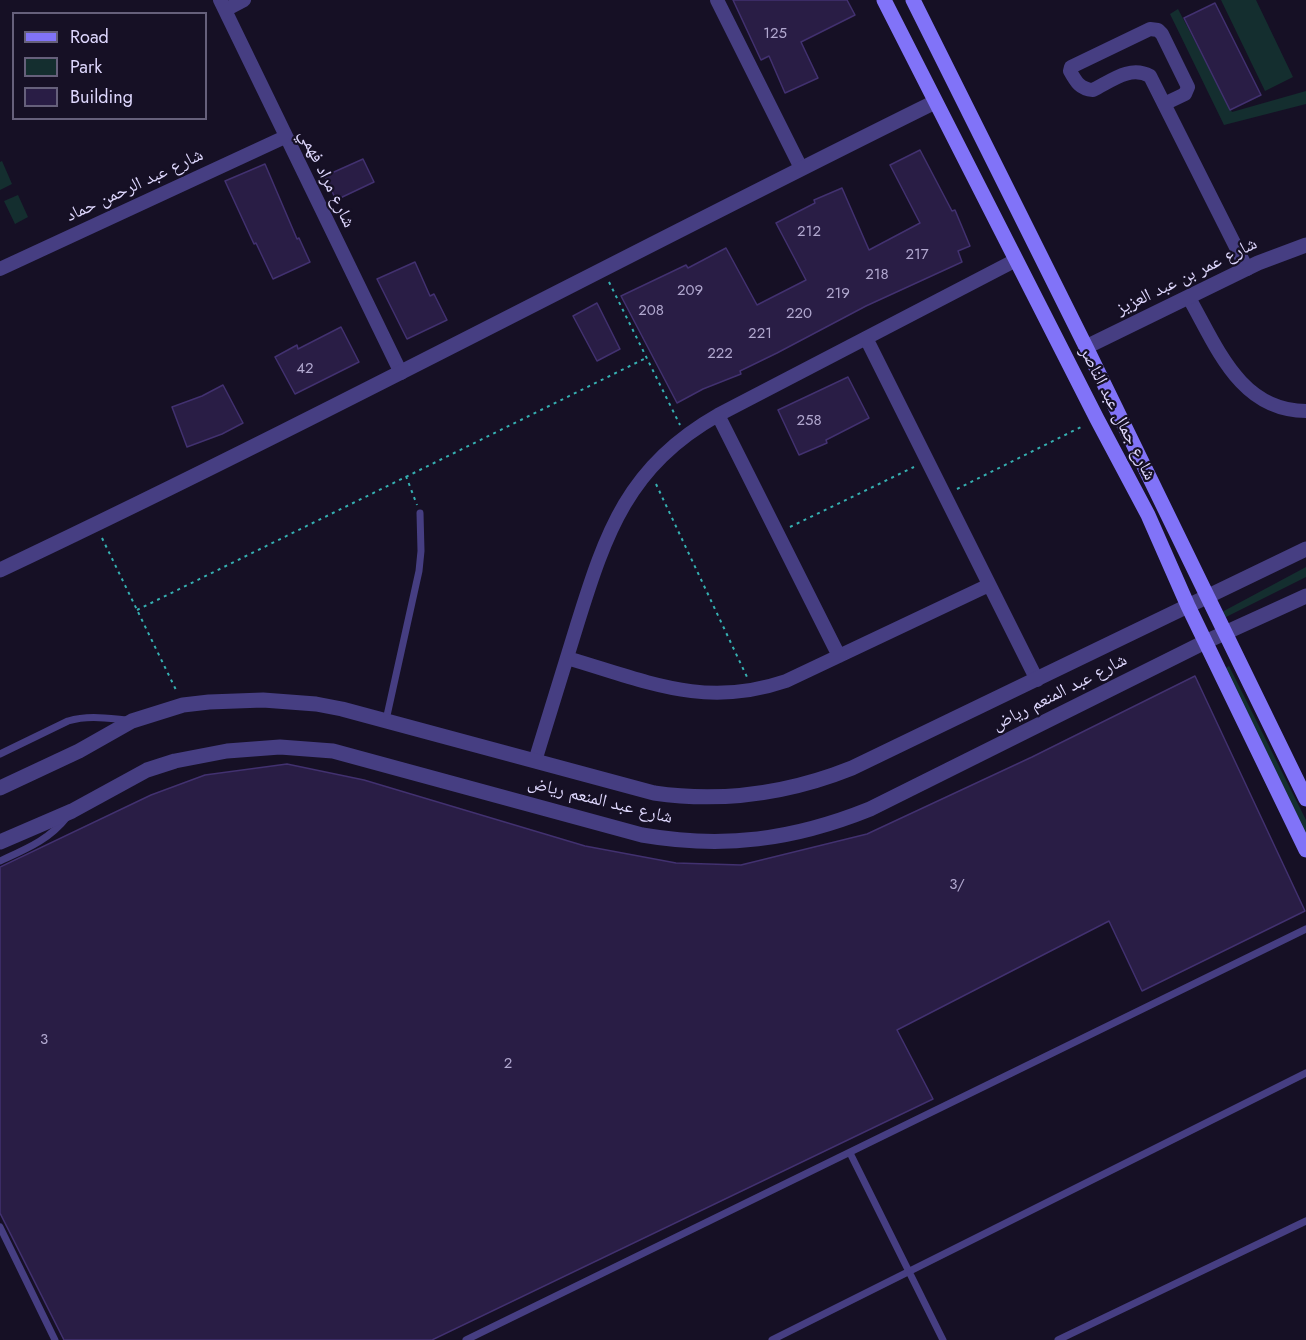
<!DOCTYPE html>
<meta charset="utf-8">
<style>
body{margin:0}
#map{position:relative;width:1306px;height:1340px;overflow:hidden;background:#161025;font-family:Jost,sans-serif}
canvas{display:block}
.legend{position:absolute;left:12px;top:12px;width:195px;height:108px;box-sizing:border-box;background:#161025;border:2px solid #66607b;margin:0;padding:8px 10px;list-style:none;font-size:18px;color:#ded7fd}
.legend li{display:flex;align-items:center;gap:12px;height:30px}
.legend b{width:30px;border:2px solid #66607b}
</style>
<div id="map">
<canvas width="1306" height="1340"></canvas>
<ul class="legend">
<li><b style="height:8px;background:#8173f8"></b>Road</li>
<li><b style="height:16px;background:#142e2f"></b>Park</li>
<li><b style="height:16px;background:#291d45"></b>Building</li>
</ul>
</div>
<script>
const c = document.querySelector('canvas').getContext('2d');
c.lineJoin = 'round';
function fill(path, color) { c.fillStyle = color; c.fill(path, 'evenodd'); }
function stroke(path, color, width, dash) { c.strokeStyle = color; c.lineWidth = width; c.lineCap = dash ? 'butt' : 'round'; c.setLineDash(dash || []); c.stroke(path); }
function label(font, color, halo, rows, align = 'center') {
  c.font = font + ' Jost,"Noto Naskh Arabic",sans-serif'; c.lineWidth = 4.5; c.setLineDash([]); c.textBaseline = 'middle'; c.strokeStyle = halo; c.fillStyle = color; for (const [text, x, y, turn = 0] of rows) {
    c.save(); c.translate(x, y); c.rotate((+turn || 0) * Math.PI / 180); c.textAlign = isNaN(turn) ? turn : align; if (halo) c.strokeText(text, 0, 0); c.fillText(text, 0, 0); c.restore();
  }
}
fill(new Path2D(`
 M 1221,0 L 1256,0 L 1293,77 L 1265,91 Z
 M 1178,9 L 1232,112 L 1306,91 L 1306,104 L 1224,125 L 1170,14 Z
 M 2,161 L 12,184 L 0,190 L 0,162 Z
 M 18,195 L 28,217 L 15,224 L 4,201 Z
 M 1306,567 L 1306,577 L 1224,618 L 1222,612 Z
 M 1229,666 L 1306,820 L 1306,835 L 1224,669 Z`), '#142e2f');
const building = new Path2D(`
 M 733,0 L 847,0 L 855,15 L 801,42 L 818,78 L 785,93 L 769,56 L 761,60 Z
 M 1215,3 L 1261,95 L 1230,110 L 1184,18 Z
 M 920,150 L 952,211 L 955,210 L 970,246 L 958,251 L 962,262 L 866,306 L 777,353 L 740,371 L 741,374 L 703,389 L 677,403 L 621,296 L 686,265 L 688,268 L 726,248 L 757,305 L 806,280 L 776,223 L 815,203 L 814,200 L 842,188 L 869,250 L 920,223 L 890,165 Z
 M 363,159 L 374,182 L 336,200 L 325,176 Z
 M 265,164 L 297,239 L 299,238 L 310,262 L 273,279 L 256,243 L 254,244 L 225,181 Z
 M 415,262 L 430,296 L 434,294 L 447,320 L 407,339 L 377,279 Z
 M 597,303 L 620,349 L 597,361 L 573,316 Z
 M 341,327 L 359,362 L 295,394 L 275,357 L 297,345 L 298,349 Z
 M 848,377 L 869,418 L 826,440 L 827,443 L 799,455 L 778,410 Z
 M 223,385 L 243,423 L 222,434 L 187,447 L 172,407 L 202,396 Z
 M 1195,676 L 1305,911 L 1142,991 L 1109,921 L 897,1030 L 933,1099 L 432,1340 L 64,1340 L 0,1213 L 0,867 L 151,795 L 205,775 L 287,764 L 364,780 L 585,846 L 676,863 L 741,865 L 867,834 L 1032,757 Z`);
fill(building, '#291d45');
stroke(building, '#423170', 1.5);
stroke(new Path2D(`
 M 609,282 L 680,425
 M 406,476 L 417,505
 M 656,484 L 747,677
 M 957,489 L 1083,426
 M 790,527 L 914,467
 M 102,538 L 177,692
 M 137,610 L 646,358`), '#36b0b2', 2, [3, 4.5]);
stroke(new Path2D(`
 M 386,720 L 419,571 L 421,551 L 420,513
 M 0,754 L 68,721 C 88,715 106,718 127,720
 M 0,861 C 26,849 49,840 67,817
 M 850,1153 L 943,1340
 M 0,1227 L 55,1340
 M 466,1340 L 1306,929
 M 772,1340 L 1306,1073
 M 1058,1340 L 1306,1221`), '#463e82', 7);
stroke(new Path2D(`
 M 220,0 L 401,373
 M 717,0 L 801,168
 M 225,10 L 244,0
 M 1164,104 L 1185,94 L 1188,87 L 1162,34 L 1158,30 L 1150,29 L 1071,67 L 1070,71 C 1076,82 1080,89 1093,90 C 1111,81 1130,65 1150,76 L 1247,269
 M 0,269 L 285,137
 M 1189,298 C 1217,347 1240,411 1306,411
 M 866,338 L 1037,680
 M 718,415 L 839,656
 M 567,658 C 646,681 704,709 786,681 L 989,585
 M 535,761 C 549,716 563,671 577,625 C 606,532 628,466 718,415 L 1016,260`), '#463e82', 14);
stroke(new Path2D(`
 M 1086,347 L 1258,263 L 1306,245
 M 0,570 C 315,421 623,256 935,102
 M 0,788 L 79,751 L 132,721 L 183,705 L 209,702 L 263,700 L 316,704 L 342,709 L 654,793 C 723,803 787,794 852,768 L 1306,549
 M 0,842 L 72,811 L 147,770 L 175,761 L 227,751 L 280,747 L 333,751 L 642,835 C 724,849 793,840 870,809 L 1205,642 L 1306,596`), '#463e82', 15);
stroke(new Path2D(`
 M 884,0 L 1097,419 L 1148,515 L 1188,606 L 1306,850
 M 913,0 L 1086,347 L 1306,799`), '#8173f8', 15);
label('15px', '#b1a8cf', null, [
 ["125",775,34],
 ["212",809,232],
 ["217",917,255],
 ["218",877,275],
 ["209",690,291],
 ["219",838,294],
 ["208",651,311],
 ["220",799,314],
 ["221",760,334],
 ["222",720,354],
 ["42",305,369],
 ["258",809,421],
 ["3/",957,885],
 ["3",44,1040],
 ["2",508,1064]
]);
label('18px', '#ded7fd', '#161025', [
 ["شارع مراد فهمي",326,179,64],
 ["شارع عبد الرحمن حماد",135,186,-25],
 ["شارع عمر بن عبد العزيز",1187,277,-26],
 ["شارع جمال عبد الناصر",1117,414,63],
 ["شارع عبد المنعم رياض",1060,693,-27],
 ["شارع عبد المنعم رياض",600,801,14]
]);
</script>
